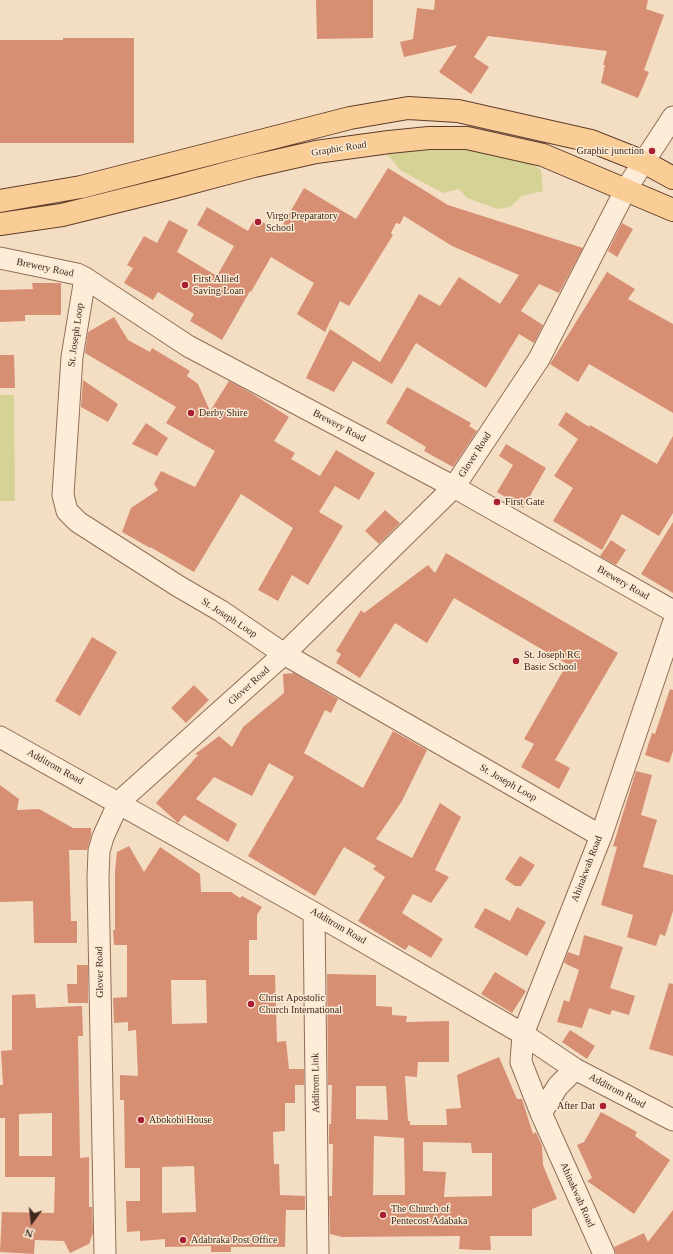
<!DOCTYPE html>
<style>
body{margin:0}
#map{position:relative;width:673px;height:1254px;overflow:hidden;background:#f4dec3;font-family:"Times New Roman",serif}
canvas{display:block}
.north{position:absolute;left:12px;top:1202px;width:40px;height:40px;-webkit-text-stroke:3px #fae9d3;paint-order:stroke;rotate:195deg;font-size:11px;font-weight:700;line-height:16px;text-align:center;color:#3f281d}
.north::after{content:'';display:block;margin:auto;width:14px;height:18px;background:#3f281d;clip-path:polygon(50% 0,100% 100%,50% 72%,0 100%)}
</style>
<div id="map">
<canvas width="673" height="1254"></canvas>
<div class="north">N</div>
</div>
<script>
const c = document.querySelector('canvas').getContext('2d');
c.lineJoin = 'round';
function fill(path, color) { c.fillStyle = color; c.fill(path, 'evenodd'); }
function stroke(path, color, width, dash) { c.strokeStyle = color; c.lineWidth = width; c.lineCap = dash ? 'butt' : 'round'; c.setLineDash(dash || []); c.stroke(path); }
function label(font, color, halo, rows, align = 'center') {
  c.font = font + ' "Times New Roman",serif'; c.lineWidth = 3; c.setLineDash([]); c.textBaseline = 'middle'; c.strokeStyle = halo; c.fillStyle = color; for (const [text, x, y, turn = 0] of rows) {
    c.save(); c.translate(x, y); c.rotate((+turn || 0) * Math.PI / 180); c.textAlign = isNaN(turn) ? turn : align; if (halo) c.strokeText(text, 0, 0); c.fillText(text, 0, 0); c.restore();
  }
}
fill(new Path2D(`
 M 467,146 L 525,160 L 541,170 L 543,191 L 522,196 L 510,207 L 498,209 L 467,198 L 459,189 L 443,193 L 400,170 L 385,151 Z
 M 0,395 L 14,395 L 15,501 L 0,501 Z`), '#d4d295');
fill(new Path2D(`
 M 316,0 L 373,0 L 373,38 L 317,39 Z
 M 435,0 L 648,0 L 646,9 L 664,15 L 644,70 L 649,72 L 638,98 L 601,83 L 605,65 L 603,65 L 607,51 L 488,36 L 474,57 L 489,67 L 471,94 L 439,72 L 457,45 L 404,57 L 400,42 L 413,39 L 417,8 L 434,10 Z
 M 63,38 L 134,38 L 134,143 L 0,143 L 0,40 L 63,40 Z
 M 388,168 L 448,205 L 583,248 L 559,293 L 539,284 L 521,311 L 543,325 L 534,343 L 519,334 L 486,388 L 416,343 L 392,384 L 353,361 L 334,392 L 306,378 L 330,329 L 380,362 L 419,294 L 440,306 L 459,277 L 500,304 L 519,275 L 452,246 L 404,216 L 400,224 L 396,223 L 391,233 L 393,235 L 349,306 L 340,301 L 325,332 L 297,314 L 314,283 L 271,257 L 251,292 L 250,291 L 222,340 L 190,321 L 194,314 L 158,292 L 153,300 L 124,283 L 133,268 L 127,265 L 144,236 L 157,243 L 169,220 L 188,230 L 177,252 L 217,276 L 234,246 L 197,225 L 207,207 L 248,231 L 255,218 L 279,231 L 304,188 L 356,219 Z
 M 622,223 L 633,229 L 617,257 L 608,251 Z
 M 607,272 L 635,289 L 628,299 L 673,324 L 673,413 L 589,364 L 578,382 L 550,364 Z
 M 32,283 L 61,283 L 61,315 L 25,315 L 25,321 L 0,322 L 0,290 L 33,289 Z
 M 114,317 L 128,340 L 150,352 L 152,348 L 190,371 L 187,376 L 198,384 L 210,411 L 229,381 L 251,393 L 289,417 L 274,441 L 295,453 L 291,459 L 320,476 L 336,450 L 375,473 L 359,500 L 335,486 L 319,512 L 343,526 L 308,585 L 292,575 L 278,601 L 258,590 L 293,528 L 241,494 L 194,572 L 150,547 L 150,548 L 122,532 L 131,508 L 158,490 L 154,484 L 161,471 L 195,487 L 215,451 L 166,423 L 176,407 L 85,353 L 88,332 Z
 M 0,355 L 14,355 L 15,388 L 0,388 Z
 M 83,380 L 118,404 L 108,422 L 81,407 Z
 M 407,387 L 471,423 L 469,426 L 477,431 L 453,467 L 424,451 L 426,447 L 386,423 Z
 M 566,412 L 589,427 L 590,425 L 657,464 L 673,436 L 673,513 L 659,536 L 622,514 L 602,550 L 553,521 L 573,488 L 554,476 L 578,439 L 558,425 Z
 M 146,423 L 168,438 L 157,456 L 132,444 Z
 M 506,444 L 546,468 L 523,508 L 497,492 L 513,465 L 499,456 Z
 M 385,510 L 400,523 L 379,544 L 365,531 Z
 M 673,522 L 673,593 L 641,574 Z
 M 611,540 L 626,550 L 616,565 L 600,556 Z
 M 446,553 L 618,653 L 555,760 L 570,768 L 559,789 L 521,767 L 534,744 L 524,739 L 567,664 L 454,598 L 427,643 L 395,623 L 360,678 L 336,663 L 341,654 L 336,651 L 361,610 L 364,613 L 428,565 L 435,573 Z
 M 92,637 L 117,652 L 80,716 L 55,701 Z
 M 294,673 L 338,699 L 331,713 L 325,710 L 304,753 L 363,788 L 393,731 L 427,750 L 402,801 L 376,839 L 412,858 L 440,803 L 461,817 L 435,870 L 449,877 L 431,903 L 413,894 L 402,913 L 443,939 L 431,958 L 409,945 L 405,950 L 358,921 L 385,877 L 373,869 L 376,866 L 344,847 L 315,896 L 248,856 L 294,777 L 269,763 L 252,796 L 214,777 L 196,799 L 237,824 L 228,842 L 184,815 L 178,823 L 156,803 L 198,755 L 195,754 L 206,746 L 219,736 L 232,747 L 243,727 L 284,693 L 283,674 Z
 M 194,685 L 209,700 L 186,723 L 171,708 Z
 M 670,689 L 673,690 L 673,751 L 669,763 L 645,755 L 652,733 L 655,734 Z
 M 636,771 L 652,775 L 641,815 L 657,820 L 643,867 L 673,875 L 673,911 L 665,936 L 660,934 L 656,946 L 627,937 L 633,915 L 601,905 L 617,847 L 613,846 Z
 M 0,785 L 19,799 L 17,810 L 39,809 L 73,828 L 91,828 L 91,836 L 87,850 L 69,850 L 71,921 L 77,921 L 77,943 L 34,943 L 33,901 L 0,902 Z
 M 129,846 L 144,872 L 160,847 L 200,874 L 201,892 L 231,892 L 240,898 L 242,896 L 262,907 L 257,915 L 257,940 L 249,940 L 249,975 L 275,975 L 277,1042 L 286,1041 L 289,1069 L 304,1069 L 304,1085 L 295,1085 L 295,1103 L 285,1103 L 285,1131 L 273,1132 L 274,1164 L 279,1164 L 280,1195 L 305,1196 L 305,1210 L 286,1210 L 285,1247 L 231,1247 L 231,1252 L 211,1252 L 211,1246 L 165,1247 L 165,1239 L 140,1241 L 140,1231 L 127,1232 L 126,1201 L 140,1201 L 140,1168 L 125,1168 L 124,1100 L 120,1100 L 120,1075 L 138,1076 L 136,1030 L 128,1031 L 128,1022 L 114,1023 L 113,998 L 127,997 L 127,945 L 114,945 L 113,930 L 115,930 L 115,871 L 117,852 ZM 171,980 L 206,980 L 207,1023 L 172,1024 ZM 194,1166 L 196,1212 L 162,1213 L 162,1167 Z
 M 520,856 L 535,865 L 521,886 L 515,886 L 505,879 Z
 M 517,907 L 546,922 L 527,956 L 474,927 L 485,908 L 510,921 Z
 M 584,935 L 623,947 L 610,988 L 635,996 L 629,1015 L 612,1010 L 610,1015 L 589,1008 L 582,1028 L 557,1022 L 564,1000 L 569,1002 L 579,970 L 564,963 L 568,952 L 579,956 Z
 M 77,965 L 88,965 L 88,1003 L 68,1003 L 67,984 L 77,984 Z
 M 495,972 L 526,991 L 512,1013 L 481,994 Z
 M 327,974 L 376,975 L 376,1006 L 392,1007 L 392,1015 L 407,1016 L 406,1022 L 449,1021 L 449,1062 L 418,1062 L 417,1077 L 405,1076 L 408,1121 L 410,1121 L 410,1125 L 447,1125 L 446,1109 L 461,1108 L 457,1075 L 499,1057 L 517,1099 L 522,1099 L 533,1134 L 536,1132 L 542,1146 L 543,1165 L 557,1199 L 532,1209 L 532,1236 L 490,1236 L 491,1250 L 476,1250 L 459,1249 L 460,1236 L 342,1237 L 330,1234 L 329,1196 L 332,1196 L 333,1144 L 329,1144 L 329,1124 L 331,1124 L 332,1085 L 328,1085 ZM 356,1086 L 386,1086 L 388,1120 L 356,1119 ZM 374,1136 L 404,1138 L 405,1195 L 373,1195 ZM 423,1142 L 471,1143 L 472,1153 L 492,1153 L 492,1196 L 444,1197 L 446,1172 L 423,1171 Z
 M 669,983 L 673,984 L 673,1056 L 649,1049 Z
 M 35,994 L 36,1008 L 82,1006 L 83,1036 L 78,1036 L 80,1158 L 89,1157 L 89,1207 L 92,1207 L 93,1233 L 89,1244 L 70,1253 L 64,1241 L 35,1240 L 34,1254 L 0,1252 L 2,1212 L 54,1213 L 55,1177 L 5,1177 L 5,1118 L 0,1118 L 0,1085 L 3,1085 L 1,1051 L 12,1050 L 12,995 ZM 52,1113 L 52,1156 L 19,1156 L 19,1114 Z
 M 570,1030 L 595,1046 L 587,1059 L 562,1042 Z
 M 601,1112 L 637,1132 L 635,1136 L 670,1160 L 634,1214 L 587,1181 L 592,1178 L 577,1145 L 584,1142 Z
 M 673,1210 L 673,1254 L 616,1254 L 614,1247 L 644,1233 L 648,1242 Z`), '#d78f74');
const minor = new Path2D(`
 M 0,258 L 77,274 L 85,278 L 188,346 L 454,487 L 673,611
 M 85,278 L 72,357 L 63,495 L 67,511 L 78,522 L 178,586 L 221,611 L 284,654 L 601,836
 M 0,737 L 314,913 L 523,1034 L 575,1069 L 673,1120
 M 314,913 L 318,1254
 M 541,1113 L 558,1086 L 575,1069
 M 105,1254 L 98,878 L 99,851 L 103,837 L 119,802 L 284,654 L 454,487 L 539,359 L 626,189 L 673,117
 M 604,1254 L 541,1113 L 521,1062 L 523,1034 L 601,836 L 673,624`);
const major = new Path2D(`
 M 0,201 L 81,187 L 350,118 L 408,108 L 458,111 L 591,141 L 644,162 L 673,178
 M 0,224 L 62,215 L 167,189 L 254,166 L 316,152 L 389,142 L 429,138 L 467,138 L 543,155 L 673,210`);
stroke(minor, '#916d57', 23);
stroke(major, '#5e3c2b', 24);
stroke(minor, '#fdecd7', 21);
stroke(major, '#fbcd96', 22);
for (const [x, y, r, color] of [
 [652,151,4,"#a81f33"],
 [258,222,4,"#a81f33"],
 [185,285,4,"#a81f33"],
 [191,413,4,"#a81f33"],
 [497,502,4,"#a81f33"],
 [516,661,4,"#a81f33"],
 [251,1004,4,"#a81f33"],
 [603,1106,4,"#a81f33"],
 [141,1120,4,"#a81f33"],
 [383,1215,4,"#a81f33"],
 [183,1240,4,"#a81f33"]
]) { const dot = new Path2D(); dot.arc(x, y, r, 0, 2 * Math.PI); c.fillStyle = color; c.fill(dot); stroke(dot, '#fae9d3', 1.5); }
label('10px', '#3f281d', '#fae9d3', [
 ["Graphic Road",339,149,-9],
 ["Brewery Road",45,268,12],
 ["St. Joseph Loop",76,335,-82],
 ["Brewery Road",339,426,28],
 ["Glover Road",475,455,-57],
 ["Brewery Road",623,583,30],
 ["St. Joseph Loop",229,618,33],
 ["Glover Road",249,686,-42],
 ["Additrom Road",55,767,29],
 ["St. Joseph Loop",508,783,30],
 ["Ahinakwah Road",587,869,-69],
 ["Additrom Road",338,926,30],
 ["Glover Road",100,972,-91],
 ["Additrom Link",316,1083,-91],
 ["Additrom Road",617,1091,28],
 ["Ahinakwah Road",577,1195,66]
]);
label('10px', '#3f281d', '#fae9d3', [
 ["Graphic junction",644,151,"right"],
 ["Virgo Preparatory",266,216],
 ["School",266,228],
 ["First Allied",193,279],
 ["Saving Loan",193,291],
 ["Derby Shire",199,413],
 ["First Gate",505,502],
 ["St. Joseph RC",524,655],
 ["Basic School",524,667],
 ["Christ Apostolic",259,998],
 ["Church International",259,1010],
 ["After Dat",595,1106,"right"],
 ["Abokobi House",149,1120],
 ["The Church of",391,1209],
 ["Pentecost Adabaka",391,1221],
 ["Adabraka Post Office",191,1240]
], 'left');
</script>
